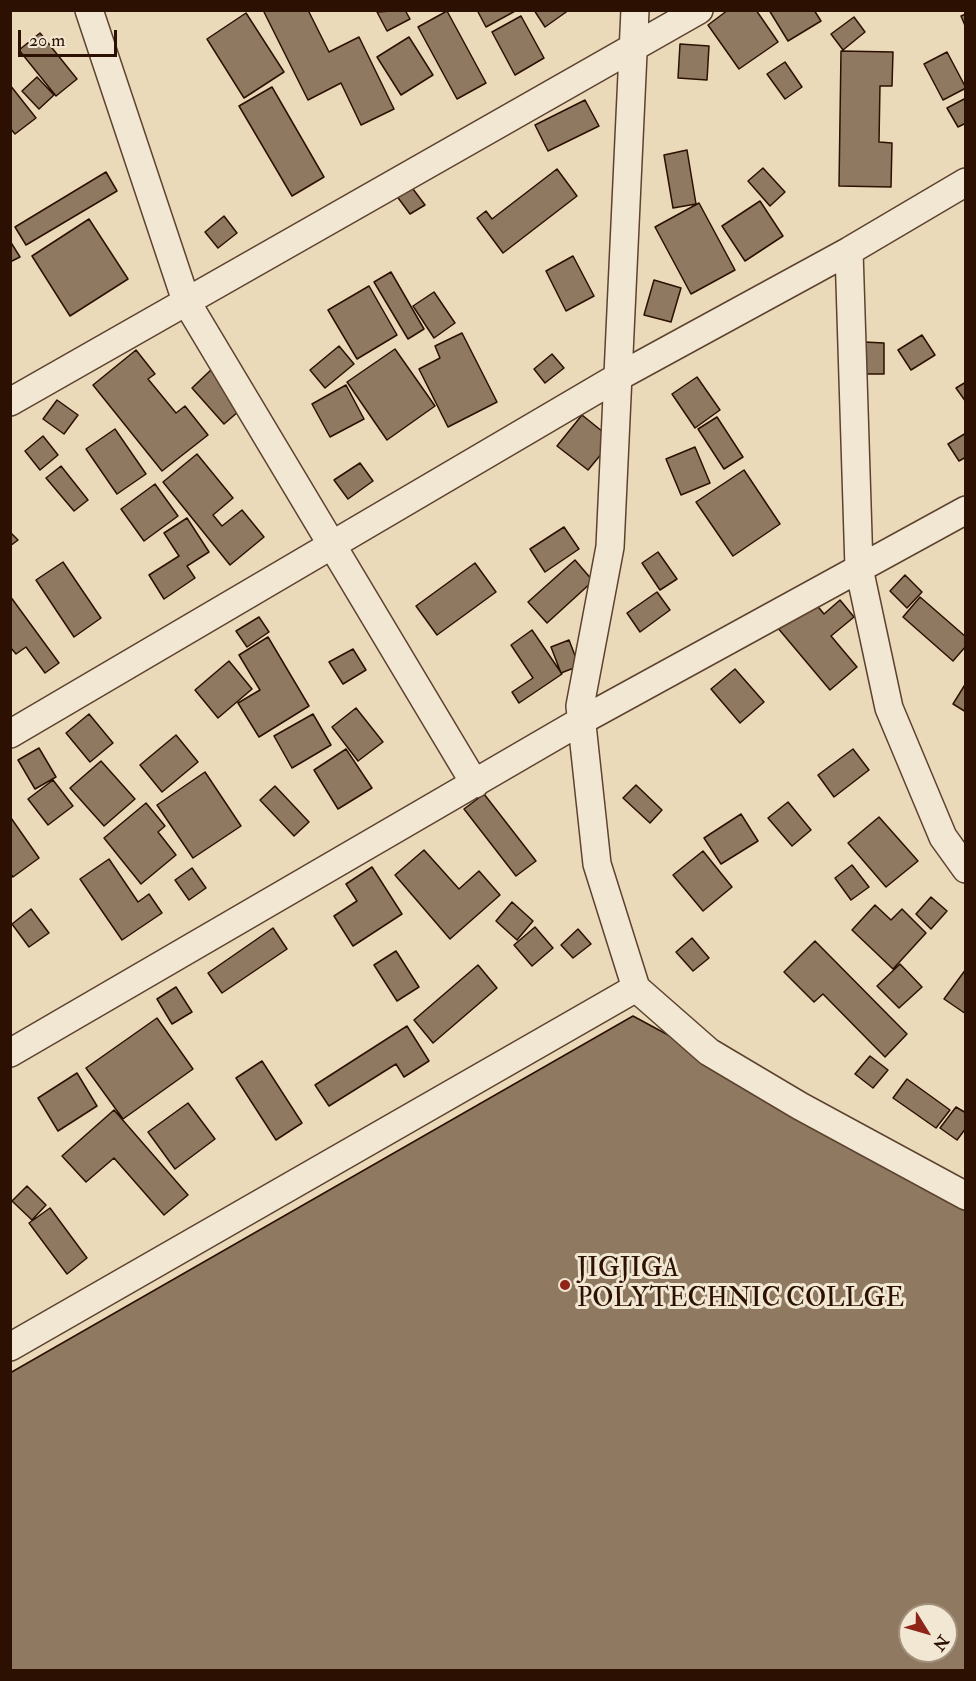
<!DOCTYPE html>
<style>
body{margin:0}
#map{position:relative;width:976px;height:1681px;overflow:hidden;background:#ebdaba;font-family:"IM FELL Double Pica",serif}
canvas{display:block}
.frame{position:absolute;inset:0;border:12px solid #2c1001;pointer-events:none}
.north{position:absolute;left:898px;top:1603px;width:60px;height:60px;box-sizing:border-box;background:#f2e7d2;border:2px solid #a3917e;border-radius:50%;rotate:127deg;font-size:16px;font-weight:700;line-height:24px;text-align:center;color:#2c1001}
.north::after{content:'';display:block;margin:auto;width:21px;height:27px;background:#8f2418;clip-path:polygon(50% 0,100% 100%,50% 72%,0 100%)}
.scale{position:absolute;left:18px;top:30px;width:99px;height:27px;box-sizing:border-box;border:3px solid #2c1001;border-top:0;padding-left:8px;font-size:18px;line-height:21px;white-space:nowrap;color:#2c1001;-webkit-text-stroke:4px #f2e7d2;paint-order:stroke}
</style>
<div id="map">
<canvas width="976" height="1681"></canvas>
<div class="frame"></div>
<div class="north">N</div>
<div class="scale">20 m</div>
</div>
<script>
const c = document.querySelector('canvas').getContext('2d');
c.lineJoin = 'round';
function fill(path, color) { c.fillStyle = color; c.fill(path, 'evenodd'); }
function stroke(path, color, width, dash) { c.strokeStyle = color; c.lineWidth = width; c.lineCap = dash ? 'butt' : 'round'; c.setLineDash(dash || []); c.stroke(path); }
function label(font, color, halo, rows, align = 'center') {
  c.font = font + ' "IM FELL Double Pica",serif'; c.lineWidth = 6; c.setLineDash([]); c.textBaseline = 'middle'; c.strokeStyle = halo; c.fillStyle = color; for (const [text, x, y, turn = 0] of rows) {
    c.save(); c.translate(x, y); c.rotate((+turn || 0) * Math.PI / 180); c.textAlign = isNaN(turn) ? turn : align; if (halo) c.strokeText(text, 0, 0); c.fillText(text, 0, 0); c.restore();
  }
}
const building = new Path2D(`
 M 263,10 L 308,10 L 329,52 L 359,37 L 394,109 L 361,125 L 341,83 L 308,100 Z
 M 405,10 L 410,19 L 387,31 L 377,12 Z
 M 477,10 L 517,10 L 486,27 Z
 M 534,10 L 569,10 L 545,27 Z
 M 728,10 L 756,10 L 778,42 L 739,69 L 708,25 Z
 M 769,10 L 814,10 L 821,21 L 788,41 Z
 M 447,11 L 486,83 L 457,99 L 418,27 Z
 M 246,13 L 284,72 L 244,98 L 207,39 Z
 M 966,14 L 966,28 L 961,16 Z
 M 521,16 L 544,58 L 515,75 L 492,32 Z
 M 854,17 L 865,32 L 843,50 L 831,34 Z
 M 40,33 L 77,79 L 56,96 L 19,50 Z
 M 409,37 L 433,75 L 401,95 L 377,57 Z
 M 680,44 L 709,46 L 707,80 L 678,78 Z
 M 841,51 L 893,52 L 892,86 L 880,86 L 879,142 L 892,143 L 891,187 L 839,186 Z
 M 947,52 L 966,88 L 943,100 L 924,64 Z
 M 785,62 L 802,87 L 785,99 L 767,74 Z
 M 37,77 L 54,95 L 39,109 L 22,91 Z
 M 10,85 L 36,118 L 15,134 L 10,128 Z
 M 272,87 L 324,177 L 292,196 L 239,106 Z
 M 966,98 L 966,123 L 958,127 L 947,108 Z
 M 585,100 L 599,126 L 548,151 L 535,125 Z
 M 687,150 L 696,204 L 673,208 L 664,155 Z
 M 763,168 L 785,192 L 770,206 L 748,181 Z
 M 557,169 L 577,196 L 503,253 L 477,218 L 486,211 L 492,219 Z
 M 106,172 L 117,191 L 26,245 L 15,227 Z
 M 410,185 L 425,205 L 410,214 L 396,195 Z
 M 760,201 L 783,236 L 745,261 L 722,226 Z
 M 699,203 L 735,270 L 691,294 L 655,227 Z
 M 224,216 L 237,233 L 218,248 L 205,232 Z
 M 89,219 L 128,279 L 70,316 L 32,256 Z
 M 10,241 L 20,257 L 10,262 Z
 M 573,256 L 594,296 L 566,311 L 546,271 Z
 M 391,272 L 424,329 L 408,339 L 374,282 Z
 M 654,280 L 681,288 L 671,322 L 644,315 Z
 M 369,286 L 397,335 L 357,359 L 328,310 Z
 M 434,292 L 455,323 L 434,338 L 413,306 Z
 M 462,333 L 497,402 L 448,427 L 419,369 L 440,358 L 435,346 Z
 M 922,335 L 935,355 L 911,370 L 898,350 Z
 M 864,342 L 884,343 L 884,374 L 863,374 Z
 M 339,346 L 354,364 L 325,388 L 310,370 Z
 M 395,349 L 435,406 L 387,440 L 347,382 Z
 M 136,350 L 155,374 L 148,379 L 176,413 L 185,406 L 208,435 L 162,471 L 93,385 Z
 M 552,354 L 564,368 L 545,383 L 534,369 Z
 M 213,368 L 246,405 L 224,424 L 192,388 Z
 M 697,377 L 720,410 L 695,428 L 672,394 Z
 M 966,382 L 966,402 L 956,388 Z
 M 346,385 L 364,419 L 330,437 L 312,404 Z
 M 57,400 L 78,415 L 64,434 L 43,419 Z
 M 582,415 L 613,440 L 588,470 L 557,446 Z
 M 717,417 L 743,457 L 724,469 L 698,429 Z
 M 115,429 L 146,474 L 117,494 L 86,449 Z
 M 966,433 L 966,457 L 959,461 L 948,444 Z
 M 43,436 L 58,455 L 40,470 L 25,451 Z
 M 695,447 L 710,483 L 681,495 L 666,459 Z
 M 197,454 L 233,498 L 213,515 L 222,526 L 242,510 L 264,537 L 230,565 L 163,482 Z
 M 360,463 L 373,481 L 348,499 L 334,480 Z
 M 61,466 L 88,500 L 74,511 L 46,478 Z
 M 744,470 L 780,524 L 733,556 L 696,502 Z
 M 155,484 L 178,516 L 144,541 L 121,509 Z
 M 187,518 L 209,552 L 187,566 L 195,578 L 164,599 L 149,575 L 179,556 L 164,533 Z
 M 564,527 L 579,549 L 545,572 L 530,549 Z
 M 10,532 L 18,540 L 10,546 Z
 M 658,552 L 677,579 L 660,590 L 642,563 Z
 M 575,560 L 593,581 L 547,623 L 528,602 Z
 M 63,562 L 101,618 L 74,637 L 36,580 Z
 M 475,563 L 496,592 L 437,635 L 416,606 Z
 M 905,575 L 922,592 L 907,608 L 890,591 Z
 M 657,592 L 670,610 L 640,632 L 627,613 Z
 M 10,596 L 59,663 L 45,673 L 26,647 L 16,654 L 10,647 Z
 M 920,597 L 966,637 L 966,646 L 953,661 L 903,617 Z
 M 811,598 L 824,614 L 840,600 L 854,617 L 831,636 L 857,667 L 830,690 L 777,627 Z
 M 259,617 L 269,632 L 247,647 L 236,631 Z
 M 532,630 L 562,674 L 519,703 L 512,692 L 533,678 L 511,645 Z
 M 268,637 L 309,706 L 259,737 L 238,703 L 260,690 L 239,655 Z
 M 569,640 L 579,666 L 561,673 L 551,647 Z
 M 353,649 L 366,670 L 343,684 L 329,662 Z
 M 229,661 L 252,689 L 218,718 L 195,690 Z
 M 735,669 L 764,702 L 740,723 L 711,689 Z
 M 966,683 L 966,712 L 953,704 Z
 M 356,708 L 383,742 L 358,761 L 332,727 Z
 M 89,714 L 113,743 L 90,762 L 66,733 Z
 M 313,714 L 331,745 L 292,768 L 274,736 Z
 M 176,735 L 198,762 L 162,792 L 140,765 Z
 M 39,748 L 56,777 L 35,789 L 18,760 Z
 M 346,749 L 372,788 L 338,809 L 314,770 Z
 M 853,749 L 869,770 L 834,797 L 818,775 Z
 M 101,761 L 135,799 L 104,826 L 70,788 Z
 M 205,772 L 241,826 L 193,858 L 157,805 Z
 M 53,780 L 73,806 L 48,825 L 28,799 Z
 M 636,785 L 662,810 L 650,823 L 623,798 Z
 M 275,786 L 309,822 L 294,836 L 260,800 Z
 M 484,794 L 536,861 L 516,876 L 464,809 Z
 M 788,802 L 811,830 L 792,846 L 768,818 Z
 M 146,803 L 165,826 L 158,832 L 176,855 L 141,884 L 104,838 Z
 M 741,814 L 758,841 L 721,864 L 704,838 Z
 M 879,817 L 918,861 L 886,887 L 848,843 Z
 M 11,818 L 39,858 L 13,877 L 10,873 Z
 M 424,850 L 459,889 L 479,871 L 500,895 L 450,939 L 395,875 Z
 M 703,851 L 732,887 L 703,911 L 673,875 Z
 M 109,859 L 138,902 L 149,894 L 162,913 L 122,940 L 80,879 Z
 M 852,865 L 869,887 L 851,900 L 835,878 Z
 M 372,867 L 402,914 L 353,946 L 334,916 L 357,901 L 346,884 Z
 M 192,868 L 206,888 L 189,900 L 175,880 Z
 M 931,897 L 947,911 L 931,929 L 916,914 Z
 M 512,902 L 533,921 L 517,940 L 496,921 Z
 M 875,905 L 891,920 L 902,909 L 926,933 L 893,969 L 852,930 Z
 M 31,909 L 49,933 L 29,947 L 12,924 Z
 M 535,927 L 553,948 L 532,966 L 514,945 Z
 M 273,928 L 287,949 L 222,993 L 208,973 Z
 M 578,929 L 591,944 L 573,958 L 561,945 Z
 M 692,938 L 709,958 L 693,971 L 676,952 Z
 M 815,941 L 907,1034 L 885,1057 L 823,994 L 814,1002 L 784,972 Z
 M 396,951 L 419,987 L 397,1001 L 374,965 Z
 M 900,964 L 922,987 L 899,1008 L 877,986 Z
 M 478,965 L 497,988 L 433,1043 L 414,1020 Z
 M 966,969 L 966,1014 L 944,999 Z
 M 176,987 L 192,1012 L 172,1024 L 157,999 Z
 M 633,1016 L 966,1196 L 966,1670 L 10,1670 L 10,1373 ZM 910,1615 L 946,1615 L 946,1651 L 910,1651 Z
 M 157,1018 L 193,1069 L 123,1119 L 86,1068 Z
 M 407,1026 L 429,1061 L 404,1077 L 396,1064 L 329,1106 L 315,1085 Z
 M 870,1056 L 888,1070 L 873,1088 L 855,1074 Z
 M 262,1061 L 302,1123 L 276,1140 L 236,1078 Z
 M 77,1073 L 97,1106 L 58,1131 L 38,1098 Z
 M 907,1079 L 950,1110 L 936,1128 L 893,1098 Z
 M 188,1103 L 215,1139 L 175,1169 L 148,1132 Z
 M 956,1107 L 966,1113 L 966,1128 L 957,1140 L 940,1128 Z
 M 114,1110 L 188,1195 L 164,1215 L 114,1158 L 86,1182 L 62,1156 Z
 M 27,1186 L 46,1205 L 32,1220 L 12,1201 Z
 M 50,1208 L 87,1258 L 67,1274 L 29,1223 Z`);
fill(building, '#8f7961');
stroke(building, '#2c1001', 1.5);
const street = new Path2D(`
 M 89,10 L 186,301 L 475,784
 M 635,10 L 610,547 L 580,706 L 597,864 L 636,988 L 709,1052 L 800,1106 L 966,1196
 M 849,251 L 859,568 L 889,708 L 943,837 L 966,869
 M 10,402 L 699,10
 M 10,734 L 618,377 L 849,251 L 966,182
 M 10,1053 L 581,721 L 966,510
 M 10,1347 L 636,988`);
stroke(street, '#5c422f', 30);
stroke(street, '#f2e7d2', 27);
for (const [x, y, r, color] of [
 [565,1285,6,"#8f2418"]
]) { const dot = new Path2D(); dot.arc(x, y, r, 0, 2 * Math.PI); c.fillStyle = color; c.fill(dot); stroke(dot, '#f2e7d2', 2); }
label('26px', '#2c1001', '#f2e7d2', [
 ["JIGJIGA",577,1270],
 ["POLYTECHNIC COLLGE",577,1300]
], 'left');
</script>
